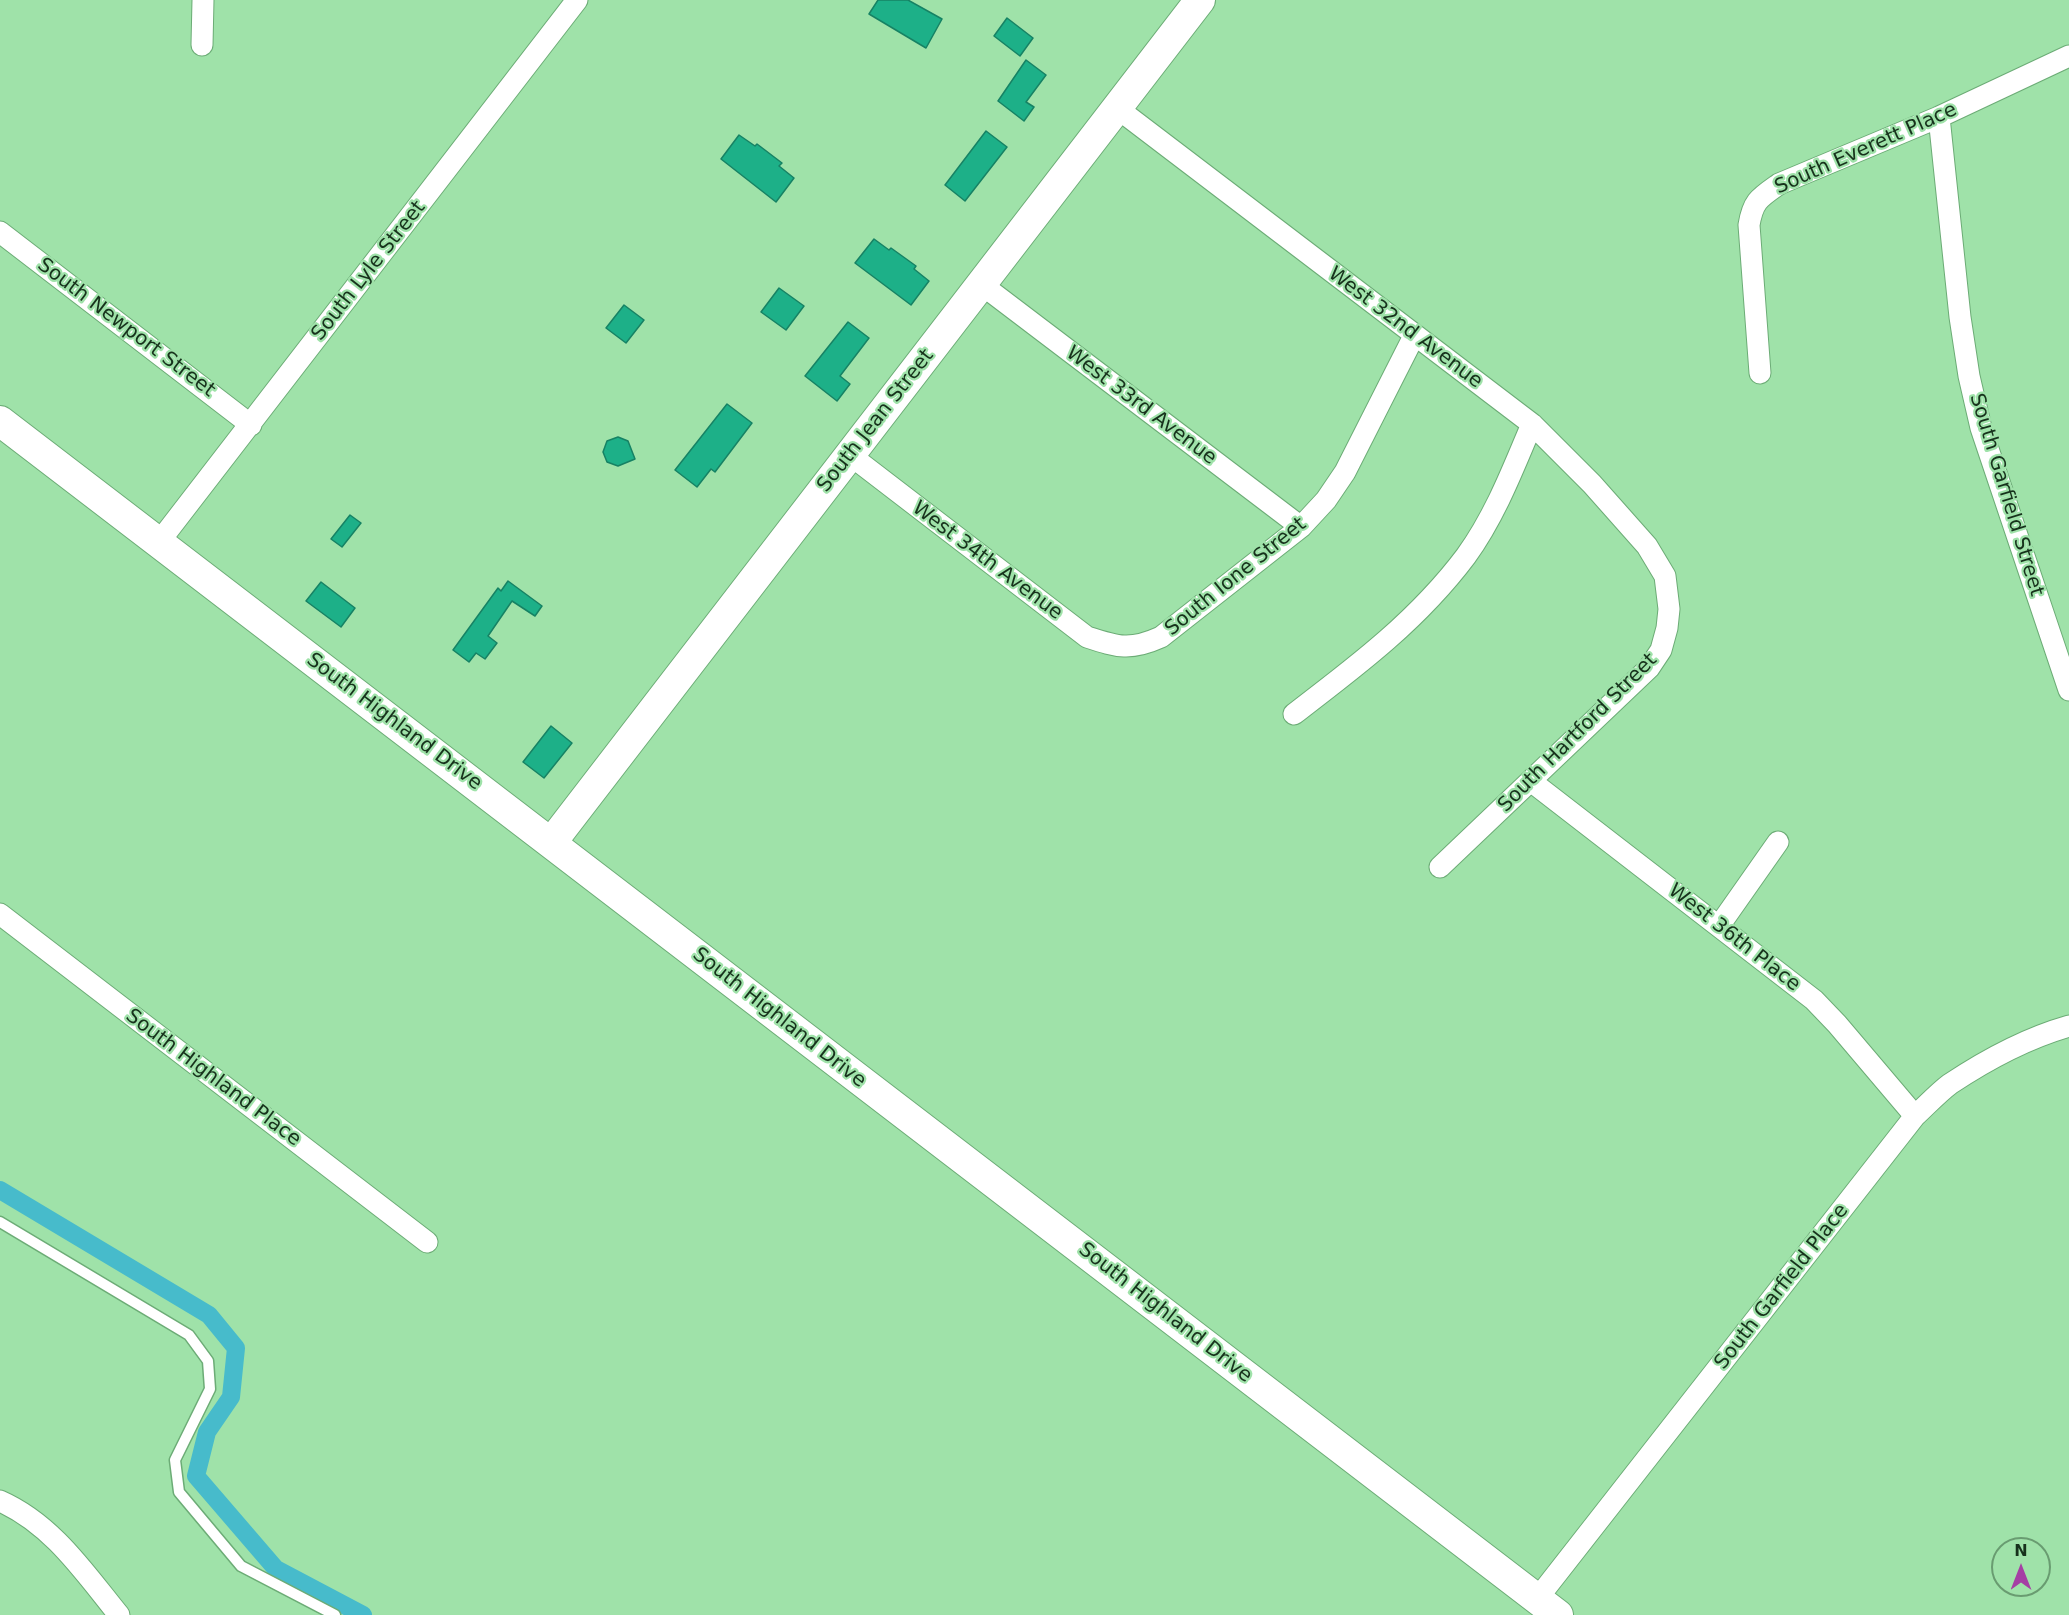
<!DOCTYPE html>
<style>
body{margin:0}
#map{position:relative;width:2069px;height:1615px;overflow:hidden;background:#9fe2a9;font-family:"DejaVu Sans",sans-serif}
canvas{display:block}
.north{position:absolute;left:1991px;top:1537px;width:60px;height:60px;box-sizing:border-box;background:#9fe2a9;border:2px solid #699c71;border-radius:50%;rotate:0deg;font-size:16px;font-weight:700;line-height:24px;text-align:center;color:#17321c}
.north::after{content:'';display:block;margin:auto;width:21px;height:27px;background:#a53fa4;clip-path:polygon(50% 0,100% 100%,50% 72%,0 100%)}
</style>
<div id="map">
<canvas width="2069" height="1615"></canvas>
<div class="north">N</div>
</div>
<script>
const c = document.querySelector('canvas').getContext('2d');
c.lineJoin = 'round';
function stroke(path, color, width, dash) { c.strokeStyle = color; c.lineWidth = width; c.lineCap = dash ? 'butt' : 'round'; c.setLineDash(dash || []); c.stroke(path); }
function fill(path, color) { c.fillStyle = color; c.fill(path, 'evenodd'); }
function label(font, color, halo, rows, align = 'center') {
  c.font = font + ' "DejaVu Sans",sans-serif'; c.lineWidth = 4.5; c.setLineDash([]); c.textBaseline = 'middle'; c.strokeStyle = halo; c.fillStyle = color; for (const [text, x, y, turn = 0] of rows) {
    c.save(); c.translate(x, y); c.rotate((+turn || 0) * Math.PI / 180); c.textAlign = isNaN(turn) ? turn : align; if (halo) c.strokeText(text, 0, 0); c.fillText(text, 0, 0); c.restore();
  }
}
stroke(new Path2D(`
 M 0,1190 L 209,1315 L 236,1348 L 231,1397 L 207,1432 L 196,1476 L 276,1569 L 363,1615`), '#47bbcb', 18);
const building = new Path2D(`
 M 878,0 L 908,0 L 942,19 L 926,48 L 869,14 Z
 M 1007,18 L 1033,38 L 1020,56 L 994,36 Z
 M 1026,60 L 1046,75 L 1026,102 L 1034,107 L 1024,121 L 998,101 Z
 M 986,131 L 1007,147 L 965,201 L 945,185 Z
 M 739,135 L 755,146 L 757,144 L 782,163 L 779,166 L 794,178 L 776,202 L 721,159 Z
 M 874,239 L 889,250 L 891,248 L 916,266 L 914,269 L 929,281 L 911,305 L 855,263 Z
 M 779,288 L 804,306 L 786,330 L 761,312 Z
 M 624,305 L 644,320 L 626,343 L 606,328 Z
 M 848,322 L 869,338 L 840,376 L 850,384 L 837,401 L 805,376 Z
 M 727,404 L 752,423 L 715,472 L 711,469 L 697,487 L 675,470 Z
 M 618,437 L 628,441 L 635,459 L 618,466 L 607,462 L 603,452 L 607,441 Z
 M 350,515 L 361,523 L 342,547 L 331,539 Z
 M 508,581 L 542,606 L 535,616 L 512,601 L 488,636 L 497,643 L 485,659 L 476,653 L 469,662 L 453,650 L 498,588 L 501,591 Z
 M 321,582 L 355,608 L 341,627 L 306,601 Z
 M 551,726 L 572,743 L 544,778 L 523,762 Z`);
fill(building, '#1db088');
stroke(building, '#168264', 1.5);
const lane = new Path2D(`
 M 0,1222 L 189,1335 L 208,1361 L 210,1389 L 175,1460 L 179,1492 L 241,1566 L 335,1615`);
const street = new Path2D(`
 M 202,45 L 203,0
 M 1117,108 L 1532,424 L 1592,484 L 1647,546 L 1665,576 L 1669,609 L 1667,628 L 1661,650 L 1649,668 L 1440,867
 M 1939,117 L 1960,317 L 1969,376 L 1981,428 L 2069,690
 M 0,232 L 251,425
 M 981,284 L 1301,527
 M 1760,373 L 1749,225 C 1753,201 1759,198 1779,184 L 1939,117 L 2069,56
 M 850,455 L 1087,637 C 1118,647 1130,651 1161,637 L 1301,527 L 1326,500 L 1345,472 L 1414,336
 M 159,542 L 577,0
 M 1294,714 C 1357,666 1418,620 1466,556 C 1495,516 1513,469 1532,424
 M 1532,782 L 1814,1000 L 1837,1024 L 1915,1116
 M 0,914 L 427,1242
 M 1719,926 L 1778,842
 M 0,1501 C 52,1524 84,1572 119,1615
 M 1537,1599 L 1915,1116 C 1927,1105 1938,1093 1950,1084 C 1986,1060 2027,1038 2069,1026`);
const secondary = new Path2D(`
 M 0,421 L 1558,1615
 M 551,843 L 1200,0`);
stroke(lane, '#6cac76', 13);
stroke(street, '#6cac76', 23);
stroke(secondary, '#6cac76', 32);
stroke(lane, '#fff', 10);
stroke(street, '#fff', 21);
stroke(secondary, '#fff', 30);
label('20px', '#17321c', '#9fe2a9', [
 ["South Everett Place",1866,149,-24],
 ["South Lyle Street",369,271,-52],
 ["South Newport Street",126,328,37],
 ["West 32nd Avenue",1405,328,37],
 ["West 33rd Avenue",1141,406,37],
 ["South Jean Street",876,421,-52],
 ["South Garfield Street",2006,495,73],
 ["West 34th Avenue",987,561,37],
 ["South Ione Street",1236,577,-39],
 ["South Highland Drive",394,722,37],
 ["South Hartford Street",1578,733,-45],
 ["West 36th Place",1734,938,38],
 ["South Highland Drive",779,1018,38],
 ["South Highland Place",213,1078,37],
 ["South Garfield Place",1782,1287,-52],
 ["South Highland Drive",1165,1313,38]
]);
</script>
